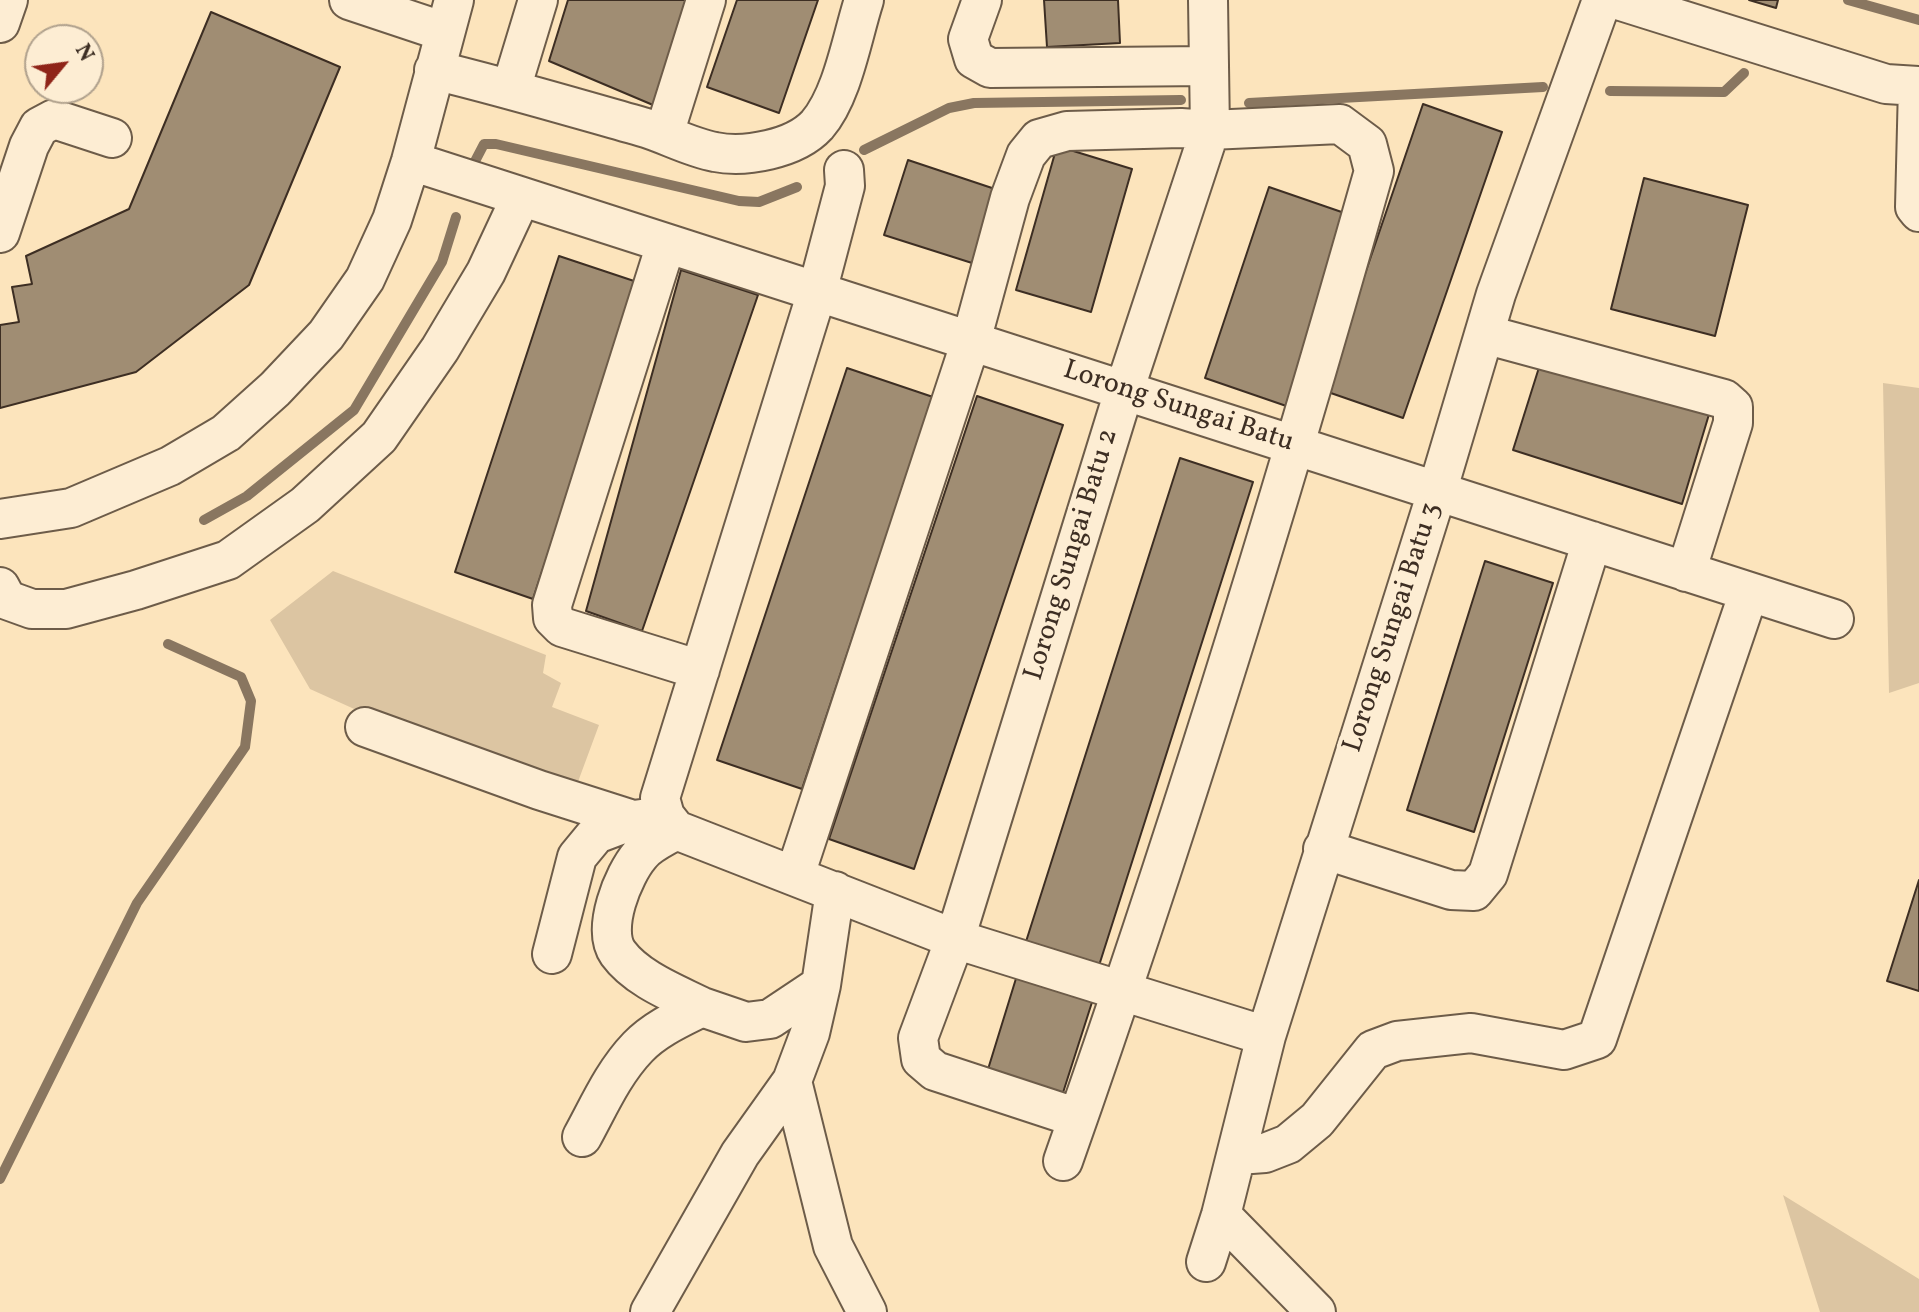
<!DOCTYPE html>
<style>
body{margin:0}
#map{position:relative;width:1919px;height:1312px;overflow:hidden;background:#fce4bc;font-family:Vollkorn,serif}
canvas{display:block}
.north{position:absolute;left:24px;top:24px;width:80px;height:80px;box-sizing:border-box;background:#fdedd3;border:2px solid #b0a18d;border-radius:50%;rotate:61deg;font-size:22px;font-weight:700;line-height:32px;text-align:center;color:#3d2e23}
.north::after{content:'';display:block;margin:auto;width:28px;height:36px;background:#8f2418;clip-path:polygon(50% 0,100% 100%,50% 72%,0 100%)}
</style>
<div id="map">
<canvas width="1919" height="1312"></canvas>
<div class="north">N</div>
</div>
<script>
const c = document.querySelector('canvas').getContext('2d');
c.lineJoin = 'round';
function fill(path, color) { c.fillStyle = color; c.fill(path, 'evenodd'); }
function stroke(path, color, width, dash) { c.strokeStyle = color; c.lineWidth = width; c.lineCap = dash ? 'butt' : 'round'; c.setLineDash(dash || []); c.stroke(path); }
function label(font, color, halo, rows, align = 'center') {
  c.font = font + ' Vollkorn,serif'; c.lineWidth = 8; c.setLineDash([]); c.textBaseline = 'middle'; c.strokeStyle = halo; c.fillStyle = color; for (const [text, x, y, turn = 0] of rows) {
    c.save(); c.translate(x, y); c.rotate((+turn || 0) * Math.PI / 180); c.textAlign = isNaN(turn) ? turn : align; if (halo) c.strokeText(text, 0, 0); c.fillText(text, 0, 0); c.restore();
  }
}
fill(new Path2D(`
 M 1883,383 L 1919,388 L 1919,683 L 1889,693 Z
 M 333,571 L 546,655 L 543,673 L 561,683 L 552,707 L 599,725 L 569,806 L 310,689 L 270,620 Z
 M 1783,1195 L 1919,1279 L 1919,1312 L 1820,1312 Z`), '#dcc5a2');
stroke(new Path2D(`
 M 1848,0 L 1919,20
 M 1610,91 L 1724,92 L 1744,73
 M 1249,103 L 1543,87
 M 864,150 L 949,108 L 974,103 L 1181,100
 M 472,167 L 484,144 L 496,144 L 739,201 L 759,202 L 797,187
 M 204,520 L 247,496 L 354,410 L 442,262 L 456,217
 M 0,1179 L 137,903 L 245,747 L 251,701 L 241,677 L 168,644`), '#897660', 10);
const building = new Path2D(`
 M 568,0 L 687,0 L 653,105 L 549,61 Z
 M 737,0 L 818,0 L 779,113 L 707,87 Z
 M 1044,0 L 1118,0 L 1120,43 L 1047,47 Z
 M 1749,0 L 1778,0 L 1776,8 Z
 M 211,12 L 340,67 L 249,285 L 136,372 L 0,408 L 0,325 L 19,322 L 12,287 L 32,284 L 26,256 L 129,209 Z
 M 1423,104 L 1502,132 L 1403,418 L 1325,391 Z
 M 1057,146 L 1132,169 L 1091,312 L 1016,290 Z
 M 908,160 L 995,189 L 972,263 L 884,235 Z
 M 1644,178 L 1748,205 L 1715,336 L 1611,309 Z
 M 1269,187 L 1359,218 L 1295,409 L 1205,378 Z
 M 559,256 L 637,282 L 533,599 L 455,572 Z
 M 681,270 L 758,295 L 642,631 L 586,611 Z
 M 1542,358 L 1710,411 L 1682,504 L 1513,450 Z
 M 847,368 L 933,397 L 802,789 L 717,760 Z
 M 977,396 L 1063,425 L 914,869 L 829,839 Z
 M 1180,458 L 1253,482 L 1096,975 L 1023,951 Z
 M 1485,561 L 1553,583 L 1474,832 L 1407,810 Z
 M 1919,880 L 1919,991 L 1887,981 Z
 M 1018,972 L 1094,996 L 1060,1102 L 985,1079 Z`);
fill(building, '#a08d73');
stroke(building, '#3d2e23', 2);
const minor = new Path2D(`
 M 349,0 L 445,32
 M 982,0 L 968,39 L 974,59 L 990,68 L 1208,66
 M 1618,0 L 1886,84 L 1918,86
 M 0,23 L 8,0
 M 434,70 C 505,87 575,108 646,128 C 668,135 692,148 715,152 C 745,158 795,149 817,125 C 843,95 852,37 864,0
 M 1918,86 L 1915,207 L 1919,212
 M 511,89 L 538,0
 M 664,134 L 706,0
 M 411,161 L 1834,619
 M 844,170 L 845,186 L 817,292 L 660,798 L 665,816 L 676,830 L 955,939 L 1266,1036
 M 0,233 L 29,146 L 39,127 L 54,119 L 112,138
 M 666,244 L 552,605 L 553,618 L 562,627 L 700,670
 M 1484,334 L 1724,399 L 1733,407 L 1733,423 L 1686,572
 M 0,519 L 71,508 L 170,466 L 226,433 L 275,389 L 326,335 L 365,279 L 392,220 L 411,161 L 454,0
 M 0,587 L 7,600 L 32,609 L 66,609 L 136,590 L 228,560 L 305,505 L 379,437 L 440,349 L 486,272 L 521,197
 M 365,727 L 539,790 L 633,820 L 665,816
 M 676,830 C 665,837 648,844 640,855 C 623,875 601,929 618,953 C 637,979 674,993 702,1007
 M 1323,849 L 1451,890 L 1474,891 L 1488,874 L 1592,541
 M 795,875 L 971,341 L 1010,198 L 1026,155 L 1039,139 L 1067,131 L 1181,128 L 1210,130 L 1340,124 L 1367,144 L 1374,171 C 1280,504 1178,835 1063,1161
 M 552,954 L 577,857 L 596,834 L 633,820
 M 792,1081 L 833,1246 L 867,1312
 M 1078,1118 L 935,1071 L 921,1059 L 918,1038 L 955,939 L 1124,391 L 1210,130 L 1208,0
 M 582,1137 C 599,1106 613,1073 638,1047 C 655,1029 680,1018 702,1007 L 746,1022 L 770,1019 L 821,985
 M 1238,1155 L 1265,1153 L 1288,1144 L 1317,1120 L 1373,1050 L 1397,1041 L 1471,1033 L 1564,1050 L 1597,1039 L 1749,592
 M 1221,1215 L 1316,1312
 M 1206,1262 L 1221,1215 L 1266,1036 L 1437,492 L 1496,294 L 1602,0
 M 650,1312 L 740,1154 L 792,1081 L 810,1033 L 821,985 L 835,891`);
stroke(minor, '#6d5c49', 42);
stroke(minor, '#fdedd3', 38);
label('28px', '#3d2e23', '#fdedd3', [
 ["Lorong Sungai Batu",1178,408,18],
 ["Lorong Sungai Batu 2",1073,555,-73],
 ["Lorong Sungai Batu 3",1394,628,-72]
]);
</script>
